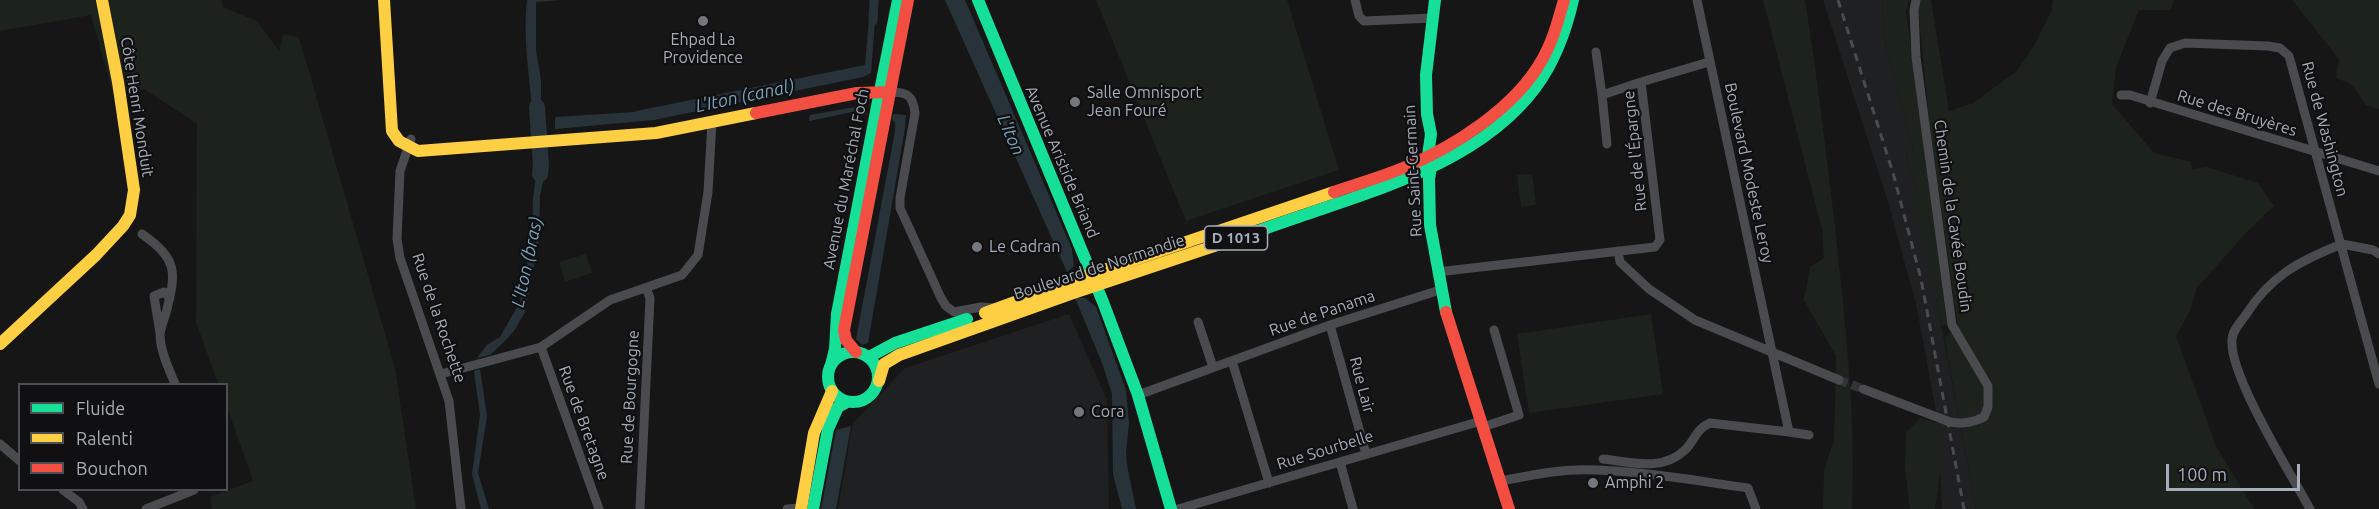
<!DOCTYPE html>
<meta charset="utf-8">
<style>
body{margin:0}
#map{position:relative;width:2379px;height:509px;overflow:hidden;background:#161616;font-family:Ubuntu,sans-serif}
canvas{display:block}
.legend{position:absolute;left:18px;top:383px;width:210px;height:108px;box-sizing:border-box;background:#101012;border:2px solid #4c4f54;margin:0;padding:8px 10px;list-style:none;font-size:18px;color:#a5adb8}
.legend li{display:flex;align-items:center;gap:12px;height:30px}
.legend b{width:30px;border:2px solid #4c4f54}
.scale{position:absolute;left:2166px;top:464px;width:134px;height:27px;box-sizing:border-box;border:3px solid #a5adb8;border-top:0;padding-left:8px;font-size:18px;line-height:21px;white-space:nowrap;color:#a5adb8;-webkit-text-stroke:4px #101012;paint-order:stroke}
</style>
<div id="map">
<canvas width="2379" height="509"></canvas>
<ul class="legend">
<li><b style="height:8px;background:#16e098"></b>Fluide</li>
<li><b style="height:8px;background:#ffcf43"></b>Ralenti</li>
<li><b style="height:8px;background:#f24e42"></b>Bouchon</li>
</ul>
<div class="scale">100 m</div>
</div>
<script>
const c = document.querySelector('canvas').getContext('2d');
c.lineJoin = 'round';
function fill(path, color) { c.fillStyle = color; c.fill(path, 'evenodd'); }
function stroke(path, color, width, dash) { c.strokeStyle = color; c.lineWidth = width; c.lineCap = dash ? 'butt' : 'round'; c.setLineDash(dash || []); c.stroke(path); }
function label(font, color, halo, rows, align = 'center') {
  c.font = font + ' Ubuntu,sans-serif'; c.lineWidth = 4.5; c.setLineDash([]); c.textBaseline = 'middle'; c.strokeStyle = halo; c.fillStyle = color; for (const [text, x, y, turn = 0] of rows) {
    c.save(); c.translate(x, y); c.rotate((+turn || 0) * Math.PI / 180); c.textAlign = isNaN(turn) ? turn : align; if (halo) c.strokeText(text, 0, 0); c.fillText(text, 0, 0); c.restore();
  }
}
fill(new Path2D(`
 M 1823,0 L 1884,0 L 1882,3 L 1886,46 L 1913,149 L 1906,154 L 1917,189 L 1930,266 L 1976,509 L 1942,509 L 1938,423 L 1917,308 L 1888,202 Z
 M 1069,314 L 1107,400 L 1109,509 L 838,509 L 853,423 L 905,368 Z`), '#1f2022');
fill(new Path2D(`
 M 0,0 L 221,0 L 223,7 L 257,21 L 279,51 L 283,34 L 299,37 L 395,368 L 416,509 L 212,509 L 210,497 L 253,481 L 227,407 L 226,384 L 218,384 L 196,322 L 197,124 L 144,89 L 113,93 L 91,15 L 0,31 Z
 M 1096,0 L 1287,0 L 1339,170 L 1186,221 Z
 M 1763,0 L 1805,0 C 1817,75 1826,151 1835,227 C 1845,320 1856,415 1852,509 L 1823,509 L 1824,470 L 1834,439 L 1836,356 L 1804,300 L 1810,267 L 1824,258 L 1822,229 Z
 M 1884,0 L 1909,0 L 1906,11 L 1947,324 L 1942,326 L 1912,194 L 1917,189 L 1906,154 L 1913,149 L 1886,46 L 1882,3 Z
 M 1920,0 L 1931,0 L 1949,111 L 1973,103 L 2017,71 L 2035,44 L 2051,12 L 2053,0 L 2174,0 L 2171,10 L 2139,10 L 2116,67 L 2112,104 L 2154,153 L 2191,162 L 2192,169 L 2207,167 L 2258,183 L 2274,206 L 2245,234 L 2196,289 L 2190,311 L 2176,336 L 2216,446 L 2254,509 L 1976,509 L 1944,337 L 1958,328 L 1930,128 L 1918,9 Z
 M 2292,0 L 2379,0 L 2379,109 L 2366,105 L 2351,84 L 2336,78 L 2339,59 Z
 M 1532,174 L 1536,205 L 1521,207 L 1517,175 Z
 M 586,254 L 592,273 L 565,282 L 559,262 Z
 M 1651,314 L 1663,394 L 1529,413 L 1517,334 Z
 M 1920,418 L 1938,423 L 1941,469 L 1935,509 L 1910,509 L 1905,469 L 1906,433 Z`), '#1b231c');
fill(new Path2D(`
 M 527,0 L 561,0 L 536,2 L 536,50 L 541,80 L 541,129 L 533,130 C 532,87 522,43 527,0 Z
 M 945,0 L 965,0 L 1072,249 L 1074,266 L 1067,272 Z
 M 870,8 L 876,8 L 871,73 L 863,77 L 654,120 L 555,129 L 555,117 L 635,112 L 636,111 L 865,65 Z
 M 860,101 L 866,101 L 867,114 L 863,116 L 852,112 L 809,121 L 810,115 L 855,107 Z
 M 893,114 L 906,115 L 905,128 L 868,343 L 862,345 L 856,339 L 895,131 L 895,122 L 892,120 Z
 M 546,152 L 547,164 L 540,196 L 539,239 L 525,312 L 514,331 L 504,342 L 490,355 L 477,358 L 487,345 L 500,337 L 520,302 L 532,237 L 533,198 L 536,175 L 534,154 Z
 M 1075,298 L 1085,298 L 1096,307 L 1126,390 L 1129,423 L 1126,452 L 1127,465 L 1136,509 L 1122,509 L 1113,474 L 1112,394 L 1102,363 Z
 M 480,369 L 487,416 L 478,473 L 489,509 L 481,509 L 472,474 L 480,415 L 474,371 Z
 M 851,426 L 836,509 L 821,509 L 836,430 Z`), '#283339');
stroke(new Path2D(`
 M 873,21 L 874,0`), '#283339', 9);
stroke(new Path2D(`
 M 537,107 L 541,165 L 540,174`), '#283339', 16);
stroke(new Path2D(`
 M 1839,380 L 1863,389`), '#333436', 9, [9, 4.5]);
stroke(new Path2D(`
 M 1355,0 L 1359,16 L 1364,21 L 1433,18
 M 1697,0 L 1789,432 L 1809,435
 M 1596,52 L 1602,95 L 1641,82
 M 890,92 C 907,92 913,95 915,113 L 900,198 L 900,208 L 941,298 L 946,306 L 954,312 L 981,307 L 995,308
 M 1602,95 L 1607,144
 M 2121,95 L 2130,95 L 2379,171
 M 2150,103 L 2162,61 L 2170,48 L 2185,43 L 2268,46 L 2280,48 L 2289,56 L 2379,384
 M 411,139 L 400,171 L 397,239 L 400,258 L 449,401 L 461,509
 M 142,234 C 179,260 176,273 166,313 C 164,320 160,329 160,336 C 161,353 169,369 175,384
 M 2342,244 L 2373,250 L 2379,254
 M 1618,251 L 1620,262 L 1649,289 L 1695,320 L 1839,380
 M 1437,272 L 1655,247 L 1660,240 L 1641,82 L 1709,62
 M 1198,322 L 1213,367
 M 1330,325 L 1366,454
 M 160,333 L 154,296 L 164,292 L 170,298
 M 541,347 L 599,509
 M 1232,361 L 1269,483
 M 441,374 L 541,347 L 610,300 L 682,275 L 698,255 L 708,192 L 712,121
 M 1863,389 L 1950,422 C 1963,424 1972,423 1984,417 L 1988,407 L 1988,386 L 1952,325 L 1916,57 L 1914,10 L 1916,0
 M 1138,395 L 1330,325 L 1440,290
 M 1483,427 L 1519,415 L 1494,330
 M 0,444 L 20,461
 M 1603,459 C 1631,462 1662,472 1685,450 C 1695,440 1696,429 1710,423 L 1789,432
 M 1340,462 L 1353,509
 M 1501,481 C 1532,475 1564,468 1597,470 C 1647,472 1698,481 1748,488 L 1756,509
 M 63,490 L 79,502 L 83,509
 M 146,509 L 194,490
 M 640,509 L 650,298 L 646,288
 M 787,509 L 801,508
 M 1178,509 L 1481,421
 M 2310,509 C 2291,474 2229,375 2232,340 C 2232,331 2240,323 2245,316 C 2270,276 2299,261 2342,244`), '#494b4f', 9);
stroke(new Path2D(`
 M 978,0 L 1103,302 L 1138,395 L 1171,509
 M 1435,0 L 1426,75 L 1427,114 L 1431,134 L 1428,156 L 1431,167 L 1429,179 L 1430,225 L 1446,312
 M 880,91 L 898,0
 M 1214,246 C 1247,235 1280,223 1313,212 C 1392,185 1484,157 1536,87 C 1555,61 1566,31 1573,0
 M828 377a25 25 0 1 1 50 0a25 25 0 1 1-50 0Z
 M 869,357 L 895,343 L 967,319
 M 831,365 L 835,349 L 837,314 L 880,91
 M 813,509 L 828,429 L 838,407 L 847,402`), '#16e098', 12);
stroke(new Path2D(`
 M 384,0 L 392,131 L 399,141 L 418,151 L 656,133 L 756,113
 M 985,313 L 1092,274 L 1334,192
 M 0,344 L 96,255 L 123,226 L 130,215 L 134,190 L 118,82 L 102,0
 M 879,381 L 884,364 L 899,355 L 1073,293 L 1214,246
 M 801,509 L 814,433 L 832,391`), '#ffcf43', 12);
stroke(new Path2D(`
 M 890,92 L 908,0
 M 756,113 L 857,93 L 890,92 L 844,330 L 846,340 L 856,352
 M 1334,192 C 1357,184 1381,177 1403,168 C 1454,147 1515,108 1542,60 C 1553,41 1558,21 1564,0
 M 1446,312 L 1509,509`), '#f24e42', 12);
stroke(new Path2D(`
 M 1838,0 L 1893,173 L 1921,279 L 1964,509`), '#494b4e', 3, [8, 6]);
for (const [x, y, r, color] of [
 [703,21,6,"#73787f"],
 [1075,102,6,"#73787f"],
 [977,247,6,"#73787f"],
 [1079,412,6,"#73787f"],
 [1593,483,6,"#73787f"]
]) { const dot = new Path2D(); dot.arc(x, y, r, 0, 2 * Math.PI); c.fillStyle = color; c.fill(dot); stroke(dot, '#101012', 2); }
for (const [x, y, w] of [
 [1236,238,63]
]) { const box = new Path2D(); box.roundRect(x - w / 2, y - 12, w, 24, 4.5); c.fillStyle = '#101012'; c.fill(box); stroke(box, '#a5adb8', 1.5); }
label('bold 15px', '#a5adb8', null, [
 ["D 1013",1236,238]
]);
label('16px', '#a5adb8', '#101012', [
 ["Ehpad La",703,40,"center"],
 ["Providence",703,58,"center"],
 ["Salle Omnisport",1087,93],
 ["Jean Fouré",1087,111],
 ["Le Cadran",989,247],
 ["Cora",1091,412],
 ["Amphi 2",1605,483]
], 'left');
label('16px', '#a5adb8', '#101012', [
 ["Côte Henri Monduit",137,107,81],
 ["Rue des Bruyères",2237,113,17],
 ["Rue de Washington",2325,129,75],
 ["Rue de l'Épargne",1635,151,-96],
 ["Avenue Aristide Briand",1062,162,67],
 ["Rue Saint-Germain",1413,171,-93],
 ["Boulevard Modeste Leroy",1749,173,78],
 ["Avenue du Maréchal Foch",846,179,-79],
 ["Chemin de la Cavée Boudin",1953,216,82],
 ["Boulevard de Normandie",1099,267,-18],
 ["Rue de Panama",1322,313,-19],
 ["Rue de la Rochette",439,318,71],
 ["Rue Lair",1362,385,75],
 ["Rue de Bourgogne",630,397,-87],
 ["Rue de Bretagne",584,423,70],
 ["Rue Sourbelle",1325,450,-17]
]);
label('italic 18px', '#79a1b6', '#101012', [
 ["L'Iton (canal)",745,96,-12],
 ["L'Iton",1011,135,66],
 ["L'Iton (bras)",527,262,-78]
]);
</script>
